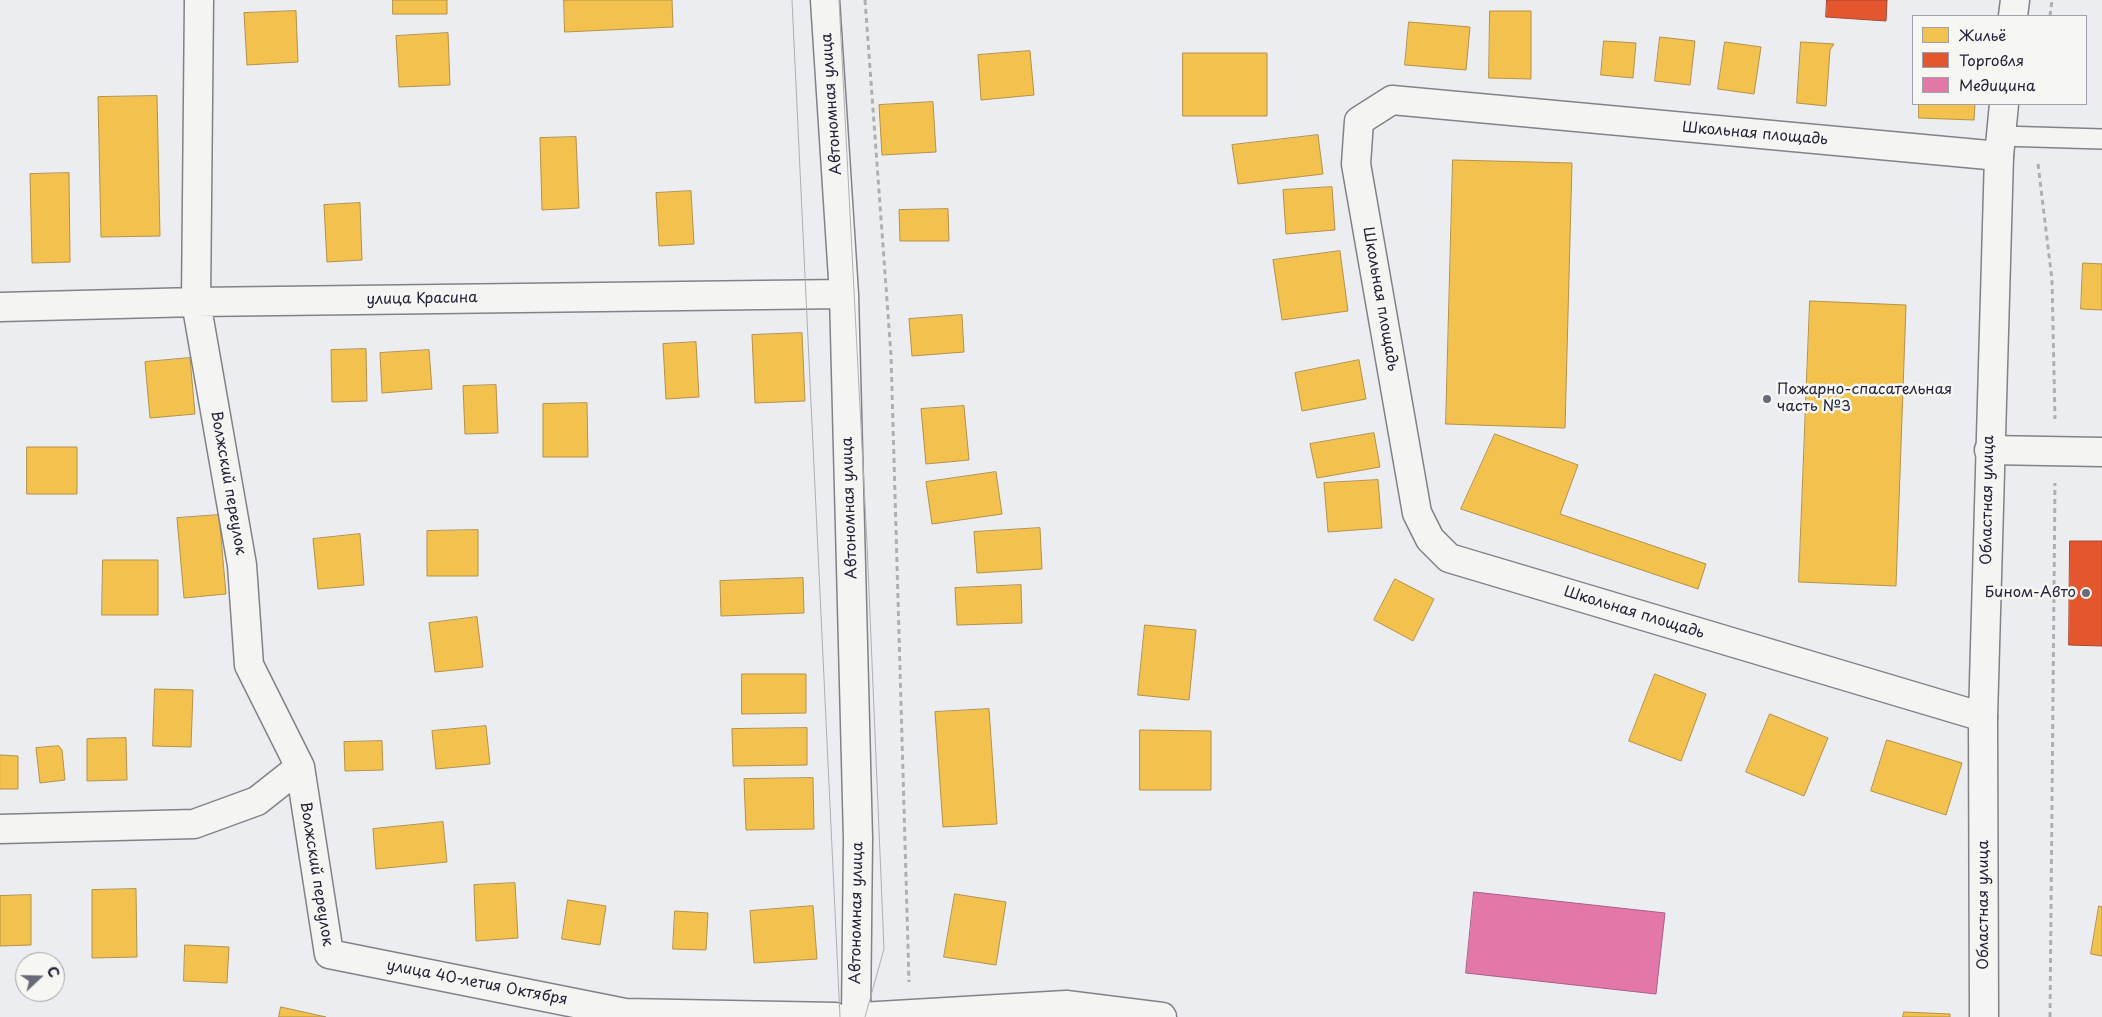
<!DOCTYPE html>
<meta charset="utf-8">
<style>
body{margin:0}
#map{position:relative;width:2102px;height:1017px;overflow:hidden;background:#ebedf0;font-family:"Playpen Sans",sans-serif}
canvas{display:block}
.legend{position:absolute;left:1912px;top:15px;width:175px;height:90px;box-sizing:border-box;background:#f6f6f2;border:1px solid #a1a1a9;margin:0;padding:6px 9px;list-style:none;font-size:15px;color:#22223b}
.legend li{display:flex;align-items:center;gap:10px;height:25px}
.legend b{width:25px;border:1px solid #a1a1a9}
.north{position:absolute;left:15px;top:952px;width:50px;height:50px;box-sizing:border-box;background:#f6f6f2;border:1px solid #a1a1a9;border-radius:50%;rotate:69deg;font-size:14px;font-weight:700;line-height:20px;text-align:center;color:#22223b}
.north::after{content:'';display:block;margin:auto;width:18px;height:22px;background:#68697a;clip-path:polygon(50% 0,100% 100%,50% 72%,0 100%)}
</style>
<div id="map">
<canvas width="2102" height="1017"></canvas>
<ul class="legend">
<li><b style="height:14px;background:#f2c14e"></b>Жильё</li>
<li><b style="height:14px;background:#e4572e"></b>Торговля</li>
<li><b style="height:14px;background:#e377a8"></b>Медицина</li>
</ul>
<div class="north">С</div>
</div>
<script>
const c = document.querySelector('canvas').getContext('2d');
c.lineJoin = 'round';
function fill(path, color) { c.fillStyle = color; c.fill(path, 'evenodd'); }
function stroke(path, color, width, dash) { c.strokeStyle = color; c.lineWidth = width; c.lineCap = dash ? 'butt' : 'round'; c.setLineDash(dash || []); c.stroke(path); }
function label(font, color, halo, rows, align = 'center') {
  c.font = font + ' "Playpen Sans",sans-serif'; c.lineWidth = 5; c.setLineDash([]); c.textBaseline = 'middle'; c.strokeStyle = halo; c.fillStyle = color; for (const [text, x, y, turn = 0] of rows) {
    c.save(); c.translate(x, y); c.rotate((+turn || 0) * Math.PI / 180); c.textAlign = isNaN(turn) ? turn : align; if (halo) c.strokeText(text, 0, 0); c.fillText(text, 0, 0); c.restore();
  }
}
const homes = new Path2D(`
 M 393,0 L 447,0 L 447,14 L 393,14 Z
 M 564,0 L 672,0 L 673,27 L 565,32 Z
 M 296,11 L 298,62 L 247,65 L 244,13 Z
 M 1490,11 L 1531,11 L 1531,79 L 1489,78 Z
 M 1409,22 L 1470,27 L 1466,70 L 1405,65 Z
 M 448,33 L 450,85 L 399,87 L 396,36 Z
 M 1660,37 L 1695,41 L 1690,85 L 1655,81 Z
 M 1604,41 L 1636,43 L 1633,78 L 1601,75 Z
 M 1725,42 L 1761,47 L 1754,94 L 1718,89 Z
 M 1801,42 L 1834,44 L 1830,50 L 1826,106 L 1797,103 Z
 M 1030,51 L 1034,95 L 981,100 L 978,55 Z
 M 1183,53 L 1267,53 L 1267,116 L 1183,116 Z
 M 157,96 L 160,236 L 101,237 L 98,97 Z
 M 933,102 L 936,152 L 882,155 L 879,105 Z
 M 1919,104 L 1975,104 L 1974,120 L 1919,118 Z
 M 1318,135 L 1323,174 L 1238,184 L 1232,145 Z
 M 576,137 L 579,208 L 542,210 L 540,138 Z
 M 1453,160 L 1572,163 L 1565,428 L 1446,424 Z
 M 69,173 L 70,262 L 32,263 L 30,174 Z
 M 1332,187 L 1335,230 L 1286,234 L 1283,190 Z
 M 691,191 L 694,244 L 659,246 L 656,193 Z
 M 360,203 L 362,260 L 327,262 L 324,205 Z
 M 948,209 L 949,241 L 900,241 L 899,210 Z
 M 1340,251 L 1348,311 L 1282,320 L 1273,260 Z
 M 2083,263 L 2102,264 L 2102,310 L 2081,309 Z
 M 1810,301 L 1906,305 L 1896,586 L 1799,582 Z
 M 962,315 L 964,352 L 912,356 L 909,319 Z
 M 802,333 L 805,401 L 755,403 L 752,335 Z
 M 696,342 L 699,397 L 666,399 L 663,344 Z
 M 366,349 L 367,401 L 332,402 L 331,350 Z
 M 429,350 L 432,389 L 382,393 L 380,353 Z
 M 190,358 L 195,414 L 150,418 L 145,362 Z
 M 1359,360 L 1366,399 L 1302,411 L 1295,373 Z
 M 496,385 L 498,433 L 465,434 L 463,386 Z
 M 587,403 L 588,457 L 543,457 L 543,404 Z
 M 964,406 L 969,460 L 926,464 L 921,409 Z
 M 1374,433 L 1380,467 L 1317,478 L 1310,444 Z
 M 1495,434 L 1578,465 L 1560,514 L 1706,564 L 1698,589 L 1461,509 Z
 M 27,447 L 77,447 L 77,494 L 27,494 Z
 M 996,472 L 1002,514 L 932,524 L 926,482 Z
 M 1378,480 L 1382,528 L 1328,532 L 1324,483 Z
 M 219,515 L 226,594 L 184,598 L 177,518 Z
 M 1040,528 L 1042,569 L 977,573 L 974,532 Z
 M 478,530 L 478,576 L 427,576 L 427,531 Z
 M 360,534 L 364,585 L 318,589 L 313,539 Z
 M 103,560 L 158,560 L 158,615 L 102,615 Z
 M 803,578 L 804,613 L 721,616 L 720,581 Z
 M 1395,579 L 1434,599 L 1413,641 L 1374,620 Z
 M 1021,585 L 1022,623 L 957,625 L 955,588 Z
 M 477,617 L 483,667 L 435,672 L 429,623 Z
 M 1145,625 L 1196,630 L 1189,700 L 1138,695 Z
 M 742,674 L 806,674 L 806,713 L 742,714 Z
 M 1655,674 L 1706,694 L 1681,761 L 1629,741 Z
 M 155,689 L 193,690 L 191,747 L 153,746 Z
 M 989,709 L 997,824 L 943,827 L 935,712 Z
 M 1770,714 L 1828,738 L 1804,796 L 1746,772 Z
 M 486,726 L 490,764 L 436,769 L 432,731 Z
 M 807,728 L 807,765 L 733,766 L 732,729 Z
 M 1140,730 L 1211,731 L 1211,790 L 1140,790 Z
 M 126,738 L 127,780 L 87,781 L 87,739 Z
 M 1887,740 L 1962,763 L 1946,815 L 1871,791 Z
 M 382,741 L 383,770 L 345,771 L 344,742 Z
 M 59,746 L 62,750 L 65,780 L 40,783 L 36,748 Z
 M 0,755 L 18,756 L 18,789 L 0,789 Z
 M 813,778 L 814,829 L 746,830 L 744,779 Z
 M 443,822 L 447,862 L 376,869 L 373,829 Z
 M 515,883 L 518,938 L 476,941 L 474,885 Z
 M 136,889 L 137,957 L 92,958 L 92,890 Z
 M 955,894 L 1006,902 L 996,965 L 944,957 Z
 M 31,895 L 31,945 L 0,946 L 0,896 Z
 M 568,900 L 606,906 L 600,945 L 562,939 Z
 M 813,906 L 817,959 L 754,963 L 750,911 Z
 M 2099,906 L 2102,907 L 2102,956 L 2091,954 Z
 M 675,911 L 708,913 L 706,950 L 673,949 Z
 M 185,945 L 229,947 L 227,983 L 184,981 Z
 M 281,1007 L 326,1017 L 279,1017 Z
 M 1904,1012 L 1950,1014 L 1950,1017 L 1903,1017 Z`);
fill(homes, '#f2c14e');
stroke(homes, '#b49148', 1);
const shops = new Path2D(`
 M 1827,0 L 1887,0 L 1886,21 L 1826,17 Z
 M 2070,541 L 2102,541 L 2102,646 L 2069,645 Z`);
fill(shops, '#e4572e');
stroke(shops, '#aa4732', 1);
const health = new Path2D(`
 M 1474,892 L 1665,913 L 1656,994 L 1466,973 Z`);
fill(health, '#e377a8');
stroke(health, '#a95e87', 1);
const service = new Path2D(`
 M 2001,136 L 2102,139`);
const minor = new Path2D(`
 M 199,0 L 196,302 L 242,565 L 249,665 L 300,767 L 329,954 L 625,1013 L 835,1017
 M 825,0 L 844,294 L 858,839 L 856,1017
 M 0,307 L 196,302 L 844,294
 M 1989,450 L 2102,452
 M 1983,717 L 1449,558 L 1430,539 L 1417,513 L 1356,164 L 1359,121 L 1392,100 L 1999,156
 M 0,829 L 194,824 L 257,801 L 300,767
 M 861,1017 L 1066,1005 L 1162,1017`);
const secondary = new Path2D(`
 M 2013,16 L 2015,0
 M 1984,1017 L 1983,717 L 1999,156 L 2004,104`);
stroke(service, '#818288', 22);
stroke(minor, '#818288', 31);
stroke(secondary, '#818288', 31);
stroke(new Path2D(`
 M 865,0 L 891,355 L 909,982
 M 2050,16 L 2052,0
 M 2038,164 L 2052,280 L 2055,419
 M 2050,1017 L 2055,483`), '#afafb1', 3, [5, 4]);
stroke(service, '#f4f4f3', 19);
stroke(minor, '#f4f4f3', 28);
stroke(secondary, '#f4f4f3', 28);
stroke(new Path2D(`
 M 792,0 L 840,1017
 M 839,0 L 867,543 L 884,949 L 865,1017`), '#afafb1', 1);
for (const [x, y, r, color] of [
 [1767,399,5,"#68697a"],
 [2086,593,5,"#68697a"]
]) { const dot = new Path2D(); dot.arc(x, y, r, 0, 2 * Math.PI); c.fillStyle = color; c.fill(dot); stroke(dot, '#f6f6f2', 2); }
label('15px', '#22223b', '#f6f6f2', [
 ["Автономная улица",832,104,-94],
 ["Школьная площадь",1755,134,5],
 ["улица Красина",422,299,-1],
 ["Школьная площадь",1380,299,80],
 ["Волжский переулок",228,483,80],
 ["Областная улица",1988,500,-89],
 ["Автономная улица",850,508,-92],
 ["Школьная площадь",1634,613,17],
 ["Волжский переулок",316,874,81],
 ["Областная улица",1984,905,-90],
 ["Автономная улица",857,913,-89],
 ["улица 40-летия Октября",477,983,11]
]);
label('15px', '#22223b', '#f6f6f2', [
 ["Пожарно-спасательная",1777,390],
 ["часть №3",1777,407],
 ["Бином-Авто",2076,593,"right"]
], 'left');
</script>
